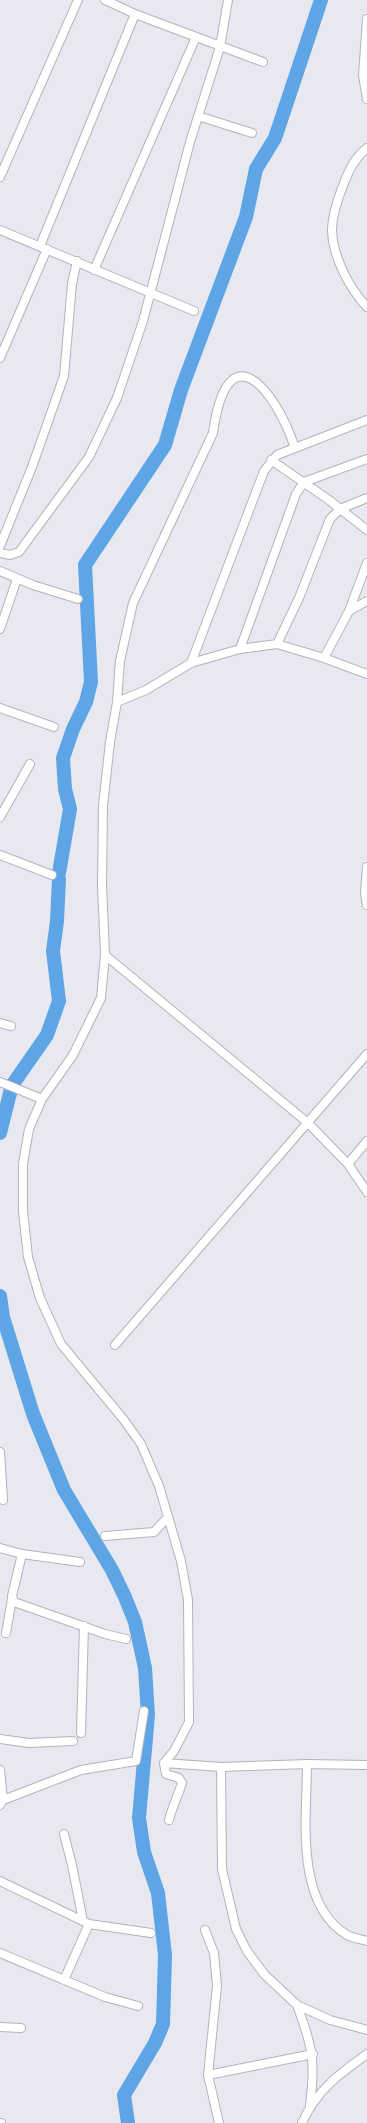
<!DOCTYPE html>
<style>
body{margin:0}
canvas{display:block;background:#e8e8f0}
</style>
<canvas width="367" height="2123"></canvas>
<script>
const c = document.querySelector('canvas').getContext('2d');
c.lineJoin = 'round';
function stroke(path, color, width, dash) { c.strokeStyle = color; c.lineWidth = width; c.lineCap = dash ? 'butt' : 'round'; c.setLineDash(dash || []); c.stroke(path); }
stroke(new Path2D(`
 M 59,873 L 70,809 L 65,789 L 63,758 L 73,729 L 86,702 L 91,682 L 85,565 L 165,445 L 181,390 L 246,217 L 256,169 L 275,138 L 321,0
 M 13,1084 L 47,1035 L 59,1001 L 53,951 L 57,921 L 59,879
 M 0,1133 L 11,1089
 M 0,1296 L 3,1317 L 33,1414 L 64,1490 L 112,1570 L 125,1597 L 135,1622 L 145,1668 L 148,1715 L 139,1818 L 144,1852 L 158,1893 L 165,1955 L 163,2024 L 155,2043 L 124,2095 L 128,2123`), '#5da5e5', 14);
const street = new Path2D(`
 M 105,0 L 135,14 L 263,62
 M 367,19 L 363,75 L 367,99
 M 198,116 L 252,133
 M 367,148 C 355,157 349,170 344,183 C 338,198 332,215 332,231 C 333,257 349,288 367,307
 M 0,177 L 78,0
 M 0,230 L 194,311
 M 40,246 L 135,14
 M 94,270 L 196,37
 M 0,358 L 47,249
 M 271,460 L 329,500 L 367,530
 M 0,546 L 32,467 L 64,376 L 72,284 L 77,261
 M 0,553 L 10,555 L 19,552 L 89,457 L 117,398 L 143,321 L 190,142 L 220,47 L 228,0
 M 0,571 L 33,585 L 78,599
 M 349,611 L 367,601
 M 0,629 L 17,579
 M 277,644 L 299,598 L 330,519 L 340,509 L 367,498
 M 240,649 L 296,494 L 304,482 L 367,459
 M 324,658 L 349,611 L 367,563
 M 191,663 L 264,471 L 277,455 L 367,420
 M 117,702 L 146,690 L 191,663 L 240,649 L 277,644 L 324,658 L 367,674
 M 0,708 L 54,727
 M 0,817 L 30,764
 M 0,855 L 52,875
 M 367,867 L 365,893 L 367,905
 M 105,955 L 308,1123 L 348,1164 L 367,1192
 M 0,1023 L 11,1026
 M 0,1082 L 42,1099
 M 348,1164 L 367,1141
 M 115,1345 L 367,1054
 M 0,1452 L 3,1500
 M 105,1536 L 154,1532 L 168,1517
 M 0,1548 L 22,1554 L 80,1562
 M 22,1554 L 12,1596 L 14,1602 L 105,1634 L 126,1639
 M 6,1633 L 12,1599
 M 81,1733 L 84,1626
 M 0,1739 L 29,1743 L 73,1741
 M 164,1763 L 221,1767 L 307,1764 L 367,1765
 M 307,1764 C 307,1816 294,1903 347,1935 C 352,1938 361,1939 367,1941
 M 221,1767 L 222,1869 L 236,1929 L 247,1951 L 264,1974 L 297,2005 L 330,2020 L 367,2030
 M 0,1770 L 3,1800
 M 0,1805 L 3,1800 L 81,1770 L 136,1761 L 144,1711
 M 169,1820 C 172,1807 178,1796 182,1783 L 179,1778 L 166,1774 L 164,1763 L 174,1751 L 189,1722 L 188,1600 L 181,1561 L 159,1486 L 141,1444 L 124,1420 L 61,1344 L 40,1298 L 28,1257 L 23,1212 L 23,1164 L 29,1129 L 42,1099 L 73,1055 L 101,998 L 105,955 L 102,885 L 103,806 L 110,742 L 117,702 L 120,661 L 133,603 L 213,433 C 227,330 275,388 295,448
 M 64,1834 L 72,1865 L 83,1921
 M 0,1881 L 89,1924 L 151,1933
 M 205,1930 L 214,1953 L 217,1986 L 208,2075 L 219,2123
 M 0,1953 L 105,1997 L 138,2006
 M 64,1980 L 89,1924
 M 297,2005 C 312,2045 316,2062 310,2105
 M 0,2027 L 21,2028
 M 208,2075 L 313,2054
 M 0,2123 L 1,2123
 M 302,2123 C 316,2091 339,2074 367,2054`);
stroke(street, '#b3b3bb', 10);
stroke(street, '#fff', 8);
</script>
